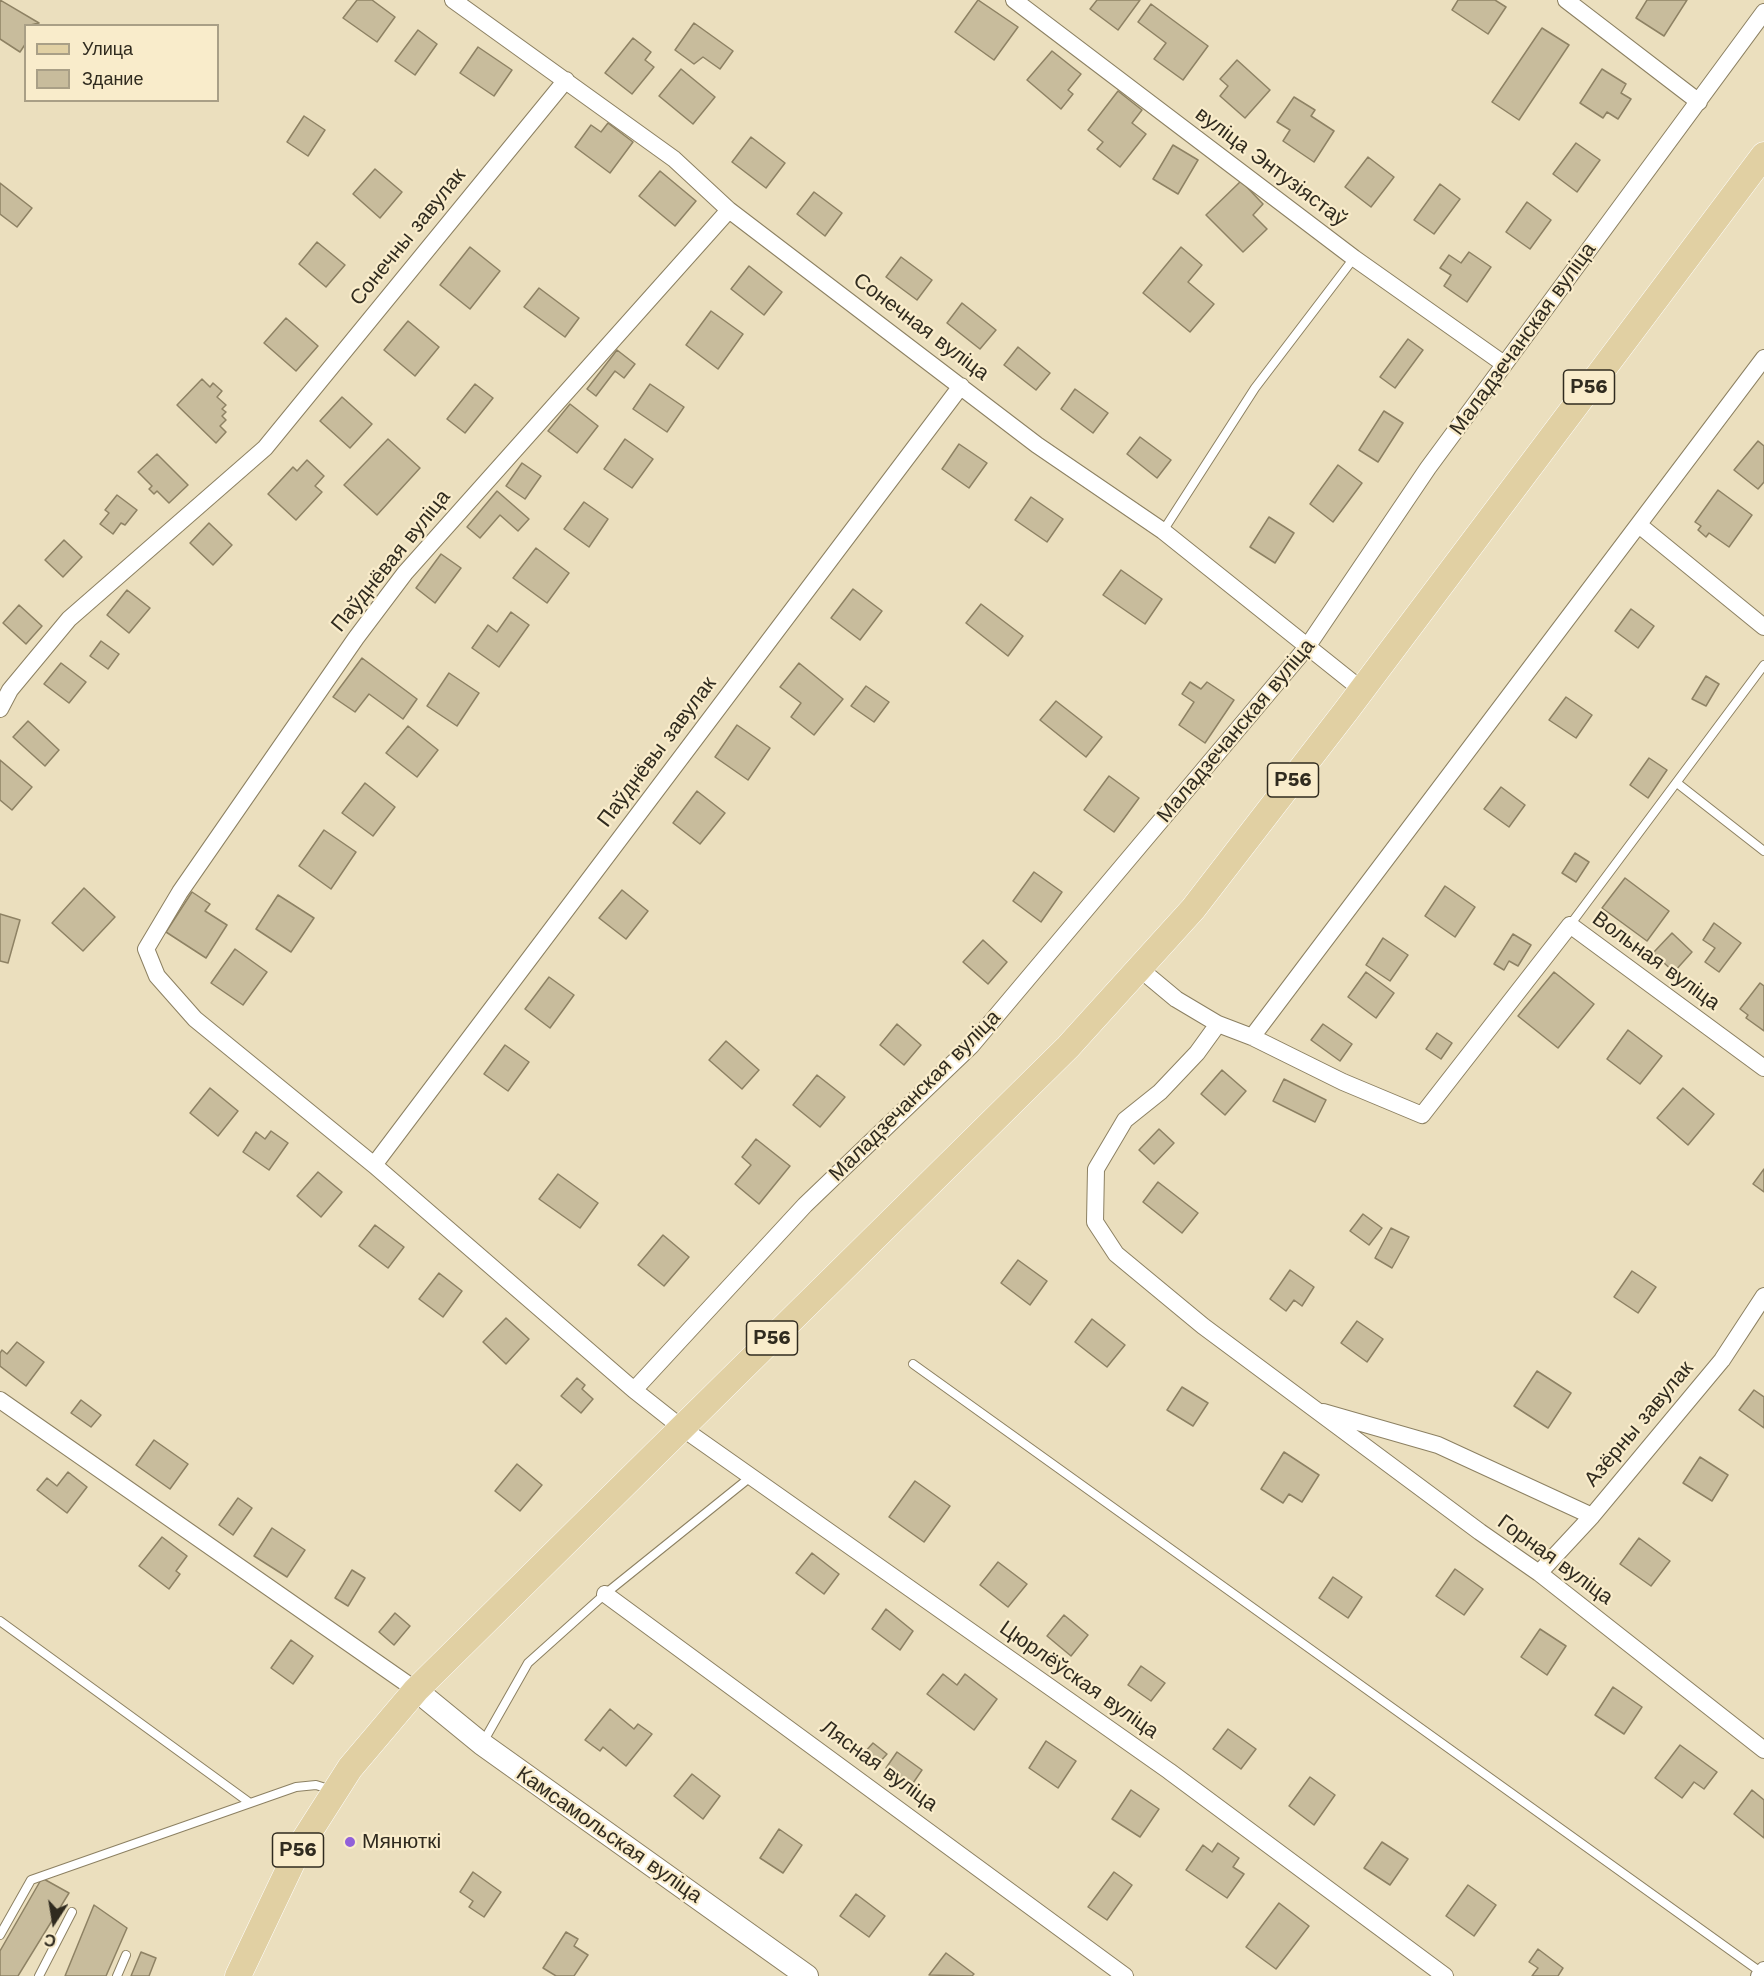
<!DOCTYPE html>
<meta charset="utf-8">
<style>
body{margin:0}
#map{position:relative;width:1764px;height:1976px;overflow:hidden;background:#ebdfbe;font-family:"Work Sans",sans-serif}
canvas{display:block}
.legend{position:absolute;left:24px;top:24px;width:195px;height:78px;box-sizing:border-box;background:#f9eccb;border:2px solid #a99f86;margin:0;padding:8px 10px;list-style:none;font-size:18px;color:#302b1f}
.legend li{display:flex;align-items:center;gap:12px;height:30px}
.legend b{width:30px;border:2px solid #a99f86}
.north{position:absolute;left:24px;top:1892px;width:60px;height:60px;-webkit-text-stroke:4px #f9eccb;paint-order:stroke;rotate:192deg;font-size:16px;font-weight:700;line-height:24px;text-align:center;color:#302b1f}
.north::after{content:'';display:block;margin:auto;width:21px;height:27px;background:#302b1f;clip-path:polygon(50% 0,100% 100%,50% 72%,0 100%)}
</style>
<div id="map">
<canvas width="1764" height="1976"></canvas>
<ul class="legend">
<li><b style="height:8px;background:#e1d0a3"></b>Улица</li>
<li><b style="height:16px;background:#c8bc9c"></b>Здание</li>
</ul>
<div class="north">С</div>
</div>
<script>
const c = document.querySelector('canvas').getContext('2d');
c.lineJoin = 'round';
function fill(path, color) { c.fillStyle = color; c.fill(path, 'evenodd'); }
function stroke(path, color, width, dash) { c.strokeStyle = color; c.lineWidth = width; c.lineCap = dash ? 'butt' : 'round'; c.setLineDash(dash || []); c.stroke(path); }
function label(font, color, halo, rows, align = 'center') {
  c.font = font + ' "Work Sans",sans-serif'; c.lineWidth = 4.5; c.setLineDash([]); c.textBaseline = 'middle'; c.strokeStyle = halo; c.fillStyle = color; for (const [text, x, y, turn = 0] of rows) {
    c.save(); c.translate(x, y); c.rotate((+turn || 0) * Math.PI / 180); c.textAlign = isNaN(turn) ? turn : align; if (halo) c.strokeText(text, 0, 0); c.fillText(text, 0, 0); c.restore();
  }
}
const building = new Path2D(`
 M 0,0 L 39,23 L 26,26 L 26,43 L 20,52 L 0,39 Z
 M 357,0 L 372,0 L 395,17 L 377,42 L 343,18 Z
 M 978,0 L 1018,27 L 994,60 L 955,32 Z
 M 1097,0 L 1140,0 L 1118,30 L 1090,9 Z
 M 1458,0 L 1495,0 L 1506,7 L 1488,34 L 1452,10 Z
 M 1647,0 L 1687,0 L 1664,36 L 1636,18 Z
 M 1151,4 L 1208,46 L 1183,80 L 1154,59 L 1166,43 L 1138,22 Z
 M 694,23 L 733,51 L 720,69 L 703,57 L 694,64 L 675,50 Z
 M 1542,28 L 1569,45 L 1519,120 L 1492,102 Z
 M 418,30 L 437,44 L 415,75 L 395,61 Z
 M 633,38 L 651,52 L 645,60 L 654,67 L 632,94 L 605,73 Z
 M 478,47 L 512,70 L 494,96 L 460,73 Z
 M 1052,51 L 1081,74 L 1068,90 L 1073,94 L 1061,109 L 1027,80 Z
 M 1237,60 L 1270,90 L 1245,118 L 1220,96 L 1228,86 L 1220,79 Z
 M 681,69 L 715,97 L 693,124 L 659,96 Z
 M 1602,69 L 1626,84 L 1621,93 L 1631,99 L 1618,119 L 1607,112 L 1603,118 L 1580,103 Z
 M 1118,91 L 1142,110 L 1132,123 L 1146,134 L 1120,167 L 1097,149 L 1103,142 L 1088,130 Z
 M 1294,97 L 1315,110 L 1311,116 L 1334,131 L 1314,162 L 1283,141 L 1290,130 L 1277,122 Z
 M 304,116 L 325,130 L 308,156 L 287,142 Z
 M 608,123 L 633,142 L 610,173 L 575,147 L 591,125 L 601,132 Z
 M 751,137 L 785,163 L 766,188 L 732,162 Z
 M 1576,143 L 1600,160 L 1577,192 L 1553,174 Z
 M 1173,145 L 1198,160 L 1178,194 L 1153,179 Z
 M 1368,157 L 1394,177 L 1371,207 L 1345,187 Z
 M 375,169 L 402,192 L 380,218 L 353,194 Z
 M 660,171 L 696,201 L 675,226 L 639,196 Z
 M 1241,181 L 1263,204 L 1253,215 L 1267,229 L 1243,252 L 1206,215 Z
 M 0,183 L 32,208 L 17,227 L 0,214 Z
 M 1440,184 L 1460,199 L 1434,234 L 1414,220 Z
 M 814,192 L 842,213 L 825,236 L 797,214 Z
 M 1527,202 L 1551,220 L 1530,249 L 1506,232 Z
 M 317,242 L 345,265 L 326,287 L 299,264 Z
 M 470,247 L 500,271 L 470,309 L 440,285 Z
 M 1181,247 L 1202,265 L 1188,282 L 1214,304 L 1190,332 L 1143,293 Z
 M 1469,252 L 1491,267 L 1467,302 L 1444,286 L 1451,275 L 1440,268 L 1449,255 L 1461,263 Z
 M 901,257 L 932,280 L 917,300 L 886,277 Z
 M 749,266 L 782,292 L 764,315 L 731,289 Z
 M 539,288 L 579,318 L 565,337 L 524,307 Z
 M 962,303 L 996,330 L 980,349 L 947,323 Z
 M 711,311 L 743,334 L 718,369 L 686,345 Z
 M 286,318 L 318,346 L 296,371 L 264,343 Z
 M 408,321 L 439,347 L 415,376 L 384,350 Z
 M 1408,339 L 1423,350 L 1395,388 L 1380,377 Z
 M 1018,347 L 1050,373 L 1036,390 L 1004,365 Z
 M 617,350 L 635,364 L 624,378 L 615,371 L 596,396 L 587,389 Z
 M 202,379 L 210,387 L 213,383 L 222,391 L 217,397 L 226,405 L 222,409 L 226,412 L 222,416 L 226,420 L 220,426 L 226,432 L 216,443 L 177,405 Z
 M 475,384 L 493,398 L 465,433 L 447,419 Z
 M 650,384 L 684,407 L 667,432 L 633,409 Z
 M 1075,389 L 1108,413 L 1093,433 L 1061,409 Z
 M 342,397 L 372,424 L 350,448 L 320,421 Z
 M 570,404 L 598,426 L 577,453 L 548,431 Z
 M 1384,411 L 1403,423 L 1378,462 L 1359,450 Z
 M 1140,437 L 1171,460 L 1157,478 L 1127,454 Z
 M 388,439 L 420,468 L 377,515 L 344,485 Z
 M 625,439 L 653,459 L 632,488 L 604,469 Z
 M 1758,441 L 1764,446 L 1764,482 L 1758,489 L 1734,470 Z
 M 959,444 L 987,463 L 969,488 L 942,469 Z
 M 157,454 L 188,485 L 169,503 L 157,491 L 154,494 L 149,489 L 152,486 L 138,472 Z
 M 307,460 L 324,476 L 315,486 L 322,492 L 296,520 L 268,494 L 293,467 L 297,471 Z
 M 522,463 L 541,476 L 525,499 L 506,486 Z
 M 1338,465 L 1362,483 L 1333,522 L 1310,504 Z
 M 1718,490 L 1752,515 L 1729,547 L 1709,533 L 1706,537 L 1698,530 L 1701,526 L 1695,522 Z
 M 497,491 L 529,519 L 518,531 L 500,515 L 480,538 L 467,527 Z
 M 117,495 L 137,510 L 125,525 L 121,523 L 113,534 L 100,524 L 109,513 L 105,510 Z
 M 1031,497 L 1063,519 L 1047,542 L 1015,520 Z
 M 584,502 L 608,519 L 589,547 L 564,529 Z
 M 1269,517 L 1294,533 L 1275,563 L 1250,547 Z
 M 209,523 L 232,545 L 213,565 L 190,543 Z
 M 64,540 L 82,557 L 63,577 L 45,560 Z
 M 536,548 L 569,573 L 547,603 L 513,578 Z
 M 441,554 L 461,568 L 435,603 L 416,588 Z
 M 1121,570 L 1162,599 L 1145,624 L 1103,595 Z
 M 853,589 L 882,611 L 860,640 L 831,618 Z
 M 127,590 L 150,608 L 129,633 L 107,615 Z
 M 981,604 L 1023,636 L 1008,656 L 966,623 Z
 M 19,605 L 42,626 L 26,644 L 3,623 Z
 M 1631,609 L 1654,626 L 1638,648 L 1615,631 Z
 M 511,612 L 529,625 L 499,667 L 472,648 L 488,625 L 497,632 Z
 M 101,641 L 119,654 L 108,669 L 90,656 Z
 M 362,658 L 417,699 L 403,719 L 369,694 L 355,712 L 333,697 Z
 M 61,663 L 86,682 L 69,703 L 44,684 Z
 M 799,663 L 843,699 L 814,735 L 791,717 L 801,703 L 780,687 Z
 M 449,673 L 479,693 L 457,726 L 427,706 Z
 M 1706,676 L 1719,684 L 1706,706 L 1692,699 Z
 M 1190,682 L 1201,689 L 1207,682 L 1234,700 L 1205,743 L 1179,725 L 1194,702 L 1182,694 Z
 M 866,686 L 889,702 L 874,722 L 851,706 Z
 M 1566,697 L 1592,715 L 1576,738 L 1549,720 Z
 M 1056,701 L 1102,737 L 1086,757 L 1040,720 Z
 M 28,721 L 59,750 L 45,766 L 13,737 Z
 M 737,725 L 770,748 L 748,780 L 715,757 Z
 M 408,726 L 438,750 L 417,777 L 386,753 Z
 M 1649,758 L 1667,770 L 1648,798 L 1630,785 Z
 M 0,760 L 32,787 L 12,810 L 0,800 Z
 M 1109,776 L 1139,798 L 1114,832 L 1084,810 Z
 M 365,783 L 395,807 L 373,836 L 342,813 Z
 M 1501,787 L 1525,805 L 1509,827 L 1484,809 Z
 M 697,791 L 725,813 L 700,844 L 673,823 Z
 M 324,830 L 356,852 L 331,889 L 299,866 Z
 M 1575,853 L 1589,862 L 1576,882 L 1562,873 Z
 M 1034,872 L 1062,892 L 1041,922 L 1013,901 Z
 M 1625,878 L 1669,911 L 1647,941 L 1602,908 Z
 M 1445,886 L 1475,907 L 1455,937 L 1425,916 Z
 M 84,888 L 115,917 L 83,951 L 52,923 Z
 M 622,890 L 648,911 L 626,939 L 599,918 Z
 M 192,892 L 210,904 L 205,911 L 227,925 L 206,958 L 166,932 Z
 M 278,895 L 314,918 L 291,952 L 256,929 Z
 M 0,914 L 20,920 L 8,963 L 0,961 Z
 M 1714,923 L 1741,943 L 1719,972 L 1705,962 L 1715,948 L 1703,940 Z
 M 1672,933 L 1692,952 L 1674,972 L 1653,953 Z
 M 1513,934 L 1531,945 L 1518,966 L 1509,961 L 1504,970 L 1494,964 Z
 M 1383,938 L 1408,955 L 1390,981 L 1366,965 Z
 M 983,940 L 1007,962 L 988,984 L 963,962 Z
 M 235,949 L 267,972 L 243,1005 L 211,983 Z
 M 1366,972 L 1394,993 L 1376,1018 L 1348,997 Z
 M 1554,972 L 1594,1004 L 1558,1048 L 1518,1016 Z
 M 549,977 L 574,995 L 550,1028 L 525,1009 Z
 M 1760,983 L 1764,986 L 1764,1031 L 1746,1018 L 1748,1015 L 1740,1009 Z
 M 897,1024 L 921,1045 L 904,1065 L 880,1045 Z
 M 1323,1024 L 1352,1044 L 1340,1061 L 1311,1040 Z
 M 1628,1030 L 1662,1056 L 1640,1084 L 1607,1059 Z
 M 1437,1033 L 1452,1043 L 1441,1059 L 1426,1049 Z
 M 726,1041 L 759,1070 L 742,1089 L 709,1060 Z
 M 505,1045 L 529,1062 L 508,1091 L 484,1074 Z
 M 1222,1070 L 1246,1091 L 1225,1115 L 1201,1094 Z
 M 817,1075 L 845,1097 L 820,1127 L 793,1105 Z
 M 1284,1079 L 1326,1100 L 1315,1122 L 1273,1101 Z
 M 210,1088 L 238,1111 L 218,1136 L 190,1113 Z
 M 1683,1088 L 1714,1114 L 1688,1145 L 1657,1118 Z
 M 1159,1129 L 1174,1143 L 1154,1164 L 1139,1150 Z
 M 271,1131 L 288,1143 L 269,1170 L 243,1152 L 256,1132 L 265,1139 Z
 M 756,1139 L 790,1166 L 759,1204 L 735,1184 L 751,1165 L 742,1157 Z
 M 1764,1169 L 1764,1192 L 1753,1184 Z
 M 318,1172 L 342,1192 L 321,1217 L 297,1196 Z
 M 558,1174 L 598,1203 L 580,1228 L 539,1199 Z
 M 1158,1182 L 1198,1213 L 1182,1233 L 1143,1202 Z
 M 1363,1214 L 1382,1228 L 1369,1245 L 1350,1231 Z
 M 375,1225 L 404,1247 L 388,1268 L 359,1246 Z
 M 1391,1228 L 1409,1237 L 1392,1268 L 1375,1258 Z
 M 663,1235 L 689,1257 L 664,1286 L 638,1265 Z
 M 1018,1260 L 1047,1281 L 1030,1305 L 1001,1283 Z
 M 1290,1270 L 1314,1287 L 1302,1306 L 1294,1300 L 1286,1311 L 1270,1299 Z
 M 1632,1271 L 1656,1287 L 1638,1313 L 1614,1297 Z
 M 439,1273 L 462,1291 L 443,1317 L 419,1299 Z
 M 506,1318 L 529,1339 L 506,1364 L 483,1342 Z
 M 1092,1319 L 1125,1345 L 1107,1367 L 1075,1342 Z
 M 1357,1321 L 1383,1339 L 1367,1362 L 1341,1343 Z
 M 17,1342 L 44,1362 L 26,1386 L 0,1366 L 0,1353 L 2,1350 L 7,1354 Z
 M 1537,1371 L 1571,1393 L 1548,1428 L 1514,1406 Z
 M 577,1378 L 585,1385 L 582,1389 L 593,1399 L 581,1413 L 561,1396 Z
 M 1182,1387 L 1208,1403 L 1193,1426 L 1167,1410 Z
 M 1754,1390 L 1764,1397 L 1764,1428 L 1739,1410 Z
 M 81,1400 L 101,1415 L 91,1427 L 71,1413 Z
 M 154,1440 L 188,1464 L 170,1489 L 136,1465 Z
 M 1284,1452 L 1319,1475 L 1302,1502 L 1289,1494 L 1283,1503 L 1261,1489 Z
 M 1700,1457 L 1728,1475 L 1712,1501 L 1683,1483 Z
 M 517,1464 L 542,1485 L 520,1511 L 495,1491 Z
 M 68,1472 L 87,1487 L 67,1513 L 37,1490 L 47,1478 L 57,1486 Z
 M 915,1481 L 950,1506 L 924,1542 L 889,1517 Z
 M 238,1498 L 252,1508 L 233,1535 L 219,1525 Z
 M 272,1528 L 305,1550 L 287,1577 L 254,1556 Z
 M 162,1537 L 187,1556 L 176,1571 L 180,1574 L 169,1589 L 139,1566 Z
 M 1639,1538 L 1670,1561 L 1651,1586 L 1620,1564 Z
 M 812,1553 L 839,1574 L 824,1594 L 796,1573 Z
 M 998,1562 L 1027,1584 L 1008,1607 L 980,1585 Z
 M 1455,1569 L 1483,1589 L 1464,1615 L 1436,1596 Z
 M 352,1570 L 365,1578 L 348,1606 L 335,1598 Z
 M 1333,1577 L 1362,1597 L 1348,1618 L 1319,1598 Z
 M 886,1609 L 913,1631 L 900,1650 L 872,1629 Z
 M 395,1613 L 410,1626 L 394,1645 L 379,1632 Z
 M 1064,1615 L 1088,1635 L 1071,1656 L 1047,1636 Z
 M 1540,1629 L 1566,1646 L 1547,1675 L 1521,1657 Z
 M 291,1640 L 313,1656 L 293,1684 L 271,1668 Z
 M 1141,1666 L 1165,1683 L 1151,1701 L 1128,1685 Z
 M 943,1674 L 957,1685 L 965,1674 L 997,1699 L 974,1730 L 927,1694 Z
 M 1613,1687 L 1642,1707 L 1624,1734 L 1595,1715 Z
 M 610,1709 L 634,1729 L 638,1724 L 652,1734 L 626,1766 L 603,1747 L 600,1751 L 585,1740 Z
 M 1228,1729 L 1256,1749 L 1241,1769 L 1213,1749 Z
 M 1046,1741 L 1076,1761 L 1058,1788 L 1029,1768 Z
 M 873,1743 L 887,1754 L 878,1764 L 864,1753 Z
 M 1680,1745 L 1717,1772 L 1704,1789 L 1694,1782 L 1682,1798 L 1655,1778 Z
 M 897,1752 L 922,1770 L 911,1786 L 886,1768 Z
 M 692,1774 L 720,1796 L 703,1819 L 674,1796 Z
 M 1310,1777 L 1335,1795 L 1314,1825 L 1289,1806 Z
 M 1131,1790 L 1159,1809 L 1140,1837 L 1112,1819 Z
 M 1752,1790 L 1764,1800 L 1764,1838 L 1734,1814 Z
 M 779,1829 L 802,1845 L 783,1873 L 760,1858 Z
 M 1382,1842 L 1408,1859 L 1390,1885 L 1364,1868 Z
 M 1218,1843 L 1239,1858 L 1233,1867 L 1244,1874 L 1227,1898 L 1186,1870 L 1203,1845 L 1212,1852 Z
 M 473,1872 L 501,1892 L 484,1917 L 469,1907 L 473,1901 L 460,1892 Z
 M 1114,1872 L 1132,1885 L 1107,1920 L 1088,1907 Z
 M 42,1878 L 69,1893 L 18,1976 L 0,1976 L 0,1951 Z
 M 1468,1885 L 1496,1905 L 1474,1936 L 1446,1916 Z
 M 856,1894 L 885,1916 L 869,1937 L 840,1916 Z
 M 1279,1903 L 1309,1926 L 1276,1969 L 1246,1947 Z
 M 94,1905 L 127,1928 L 106,1976 L 65,1976 Z
 M 566,1932 L 578,1939 L 574,1946 L 588,1955 L 574,1976 L 556,1976 L 543,1968 Z
 M 1538,1949 L 1563,1968 L 1558,1976 L 1532,1976 L 1538,1968 L 1529,1962 Z
 M 141,1952 L 156,1958 L 149,1976 L 131,1976 Z
 M 946,1953 L 974,1974 L 972,1976 L 929,1975 Z`);
fill(building, '#c8bc9c');
stroke(building, '#8e8264', 1.5);
const lane = new Path2D(`
 M 1163,531 L 1255,388 L 1354,258
 M 1677,783 L 1764,851
 M 1570,925 L 1764,665
 M 913,1364 L 1762,1973
 M 0,1621 L 250,1803
 M 482,1744 L 528,1663 L 605,1594 L 753,1475
 M 0,1935 L 31,1880 L 296,1787 L 316,1785 L 332,1790
 M 39,1976 L 72,1912
 M 117,1976 L 126,1955`);
const street = new Path2D(`
 M 453,0 L 674,159 L 729,210 L 1037,445 L 1163,531 L 1362,690
 M 1014,0 L 1354,258 L 1504,364
 M 1566,0 L 1699,102
 M 729,210 L 405,573 L 356,638 L 180,892 L 146,949 L 157,976 L 195,1019 L 374,1165 L 634,1390 L 682,1428 L 1169,1771 L 1445,1976
 M 1639,525 L 1764,627
 M 0,709 L 10,690 L 69,619 L 265,448 L 566,80
 M 1140,969 L 1176,999 L 1218,1024 L 1252,1037 L 1343,1082 L 1422,1115 L 1570,925 L 1764,1068
 M 1218,1024 L 1197,1053 L 1160,1092 L 1125,1120 L 1096,1169 L 1095,1222 L 1116,1254 L 1203,1326 L 1480,1532 L 1539,1573 L 1764,1750
 M 1252,1037 L 1764,358
 M 374,1165 L 961,386
 M 634,1390 L 805,1205 L 971,1046 L 1307,647 L 1428,468 L 1764,12
 M 0,1400 L 416,1690
 M 1323,1412 L 1438,1445 L 1592,1516
 M 1539,1573 L 1592,1516 L 1722,1360 L 1764,1296
 M 605,1594 L 1125,1976
 M 1759,1976 L 1764,1970`);
const secondary = new Path2D(`
 M 416,1690 L 482,1744 L 807,1976`);
const primary = new Path2D(`
 M 238,1976 L 299,1848 L 350,1768 L 416,1690 L 1068,1047 L 1193,909 L 1346,711 L 1764,155`);
stroke(lane, '#8c8062', 10);
stroke(street, '#8c8062', 18);
stroke(secondary, '#8c8062', 24);
stroke(primary, '#fff', 27);
stroke(lane, '#fff', 8);
stroke(street, '#fff', 16);
stroke(secondary, '#fff', 22);
stroke(primary, '#e1d0a3', 26);
for (const [x, y, r, color] of [
 [350,1842,6,"#9160d9"]
]) { const dot = new Path2D(); dot.arc(x, y, r, 0, 2 * Math.PI); c.fillStyle = color; c.fill(dot); stroke(dot, '#f9eccb', 2); }
for (const [x, y, w] of [
 [1589,387,51],
 [1293,780,51],
 [772,1338,51],
 [298,1850,51]
]) { const box = new Path2D(); box.roundRect(x - w / 2, y - 17, w, 34, 4.5); c.fillStyle = '#f9eccb'; c.fill(box); stroke(box, '#302b1f', 1.5); }
label('bold 20px', '#302b1f', null, [
 ["Р56",1589,387],
 ["Р56",1293,780],
 ["Р56",772,1338],
 ["Р56",298,1850]
]);
label('21px', '#302b1f', '#f9eccb', [
 ["вуліца Энтузіястаў",1271,167,37],
 ["Сонечны завулак",408,237,-51],
 ["Сонечная вуліца",921,327,37],
 ["Маладзечанская вуліца",1523,339,-54],
 ["Паўднёвая вуліца",391,561,-51],
 ["Маладзечанская вуліца",1236,731,-50],
 ["Паўднёвы завулак",657,752,-53],
 ["Вольная вуліца",1656,961,36],
 ["Маладзечанская вуліца",915,1096,-45],
 ["Азёрны завулак",1639,1424,-50],
 ["Горная вуліца",1555,1560,36],
 ["Цюрлёўская вуліца",1079,1680,35],
 ["Лясная вуліца",879,1766,36],
 ["Камсамольская вуліца",609,1835,35]
]);
label('21px', '#302b1f', '#f9eccb', [
 ["Мянюткі",362,1842]
], 'left');
</script>
